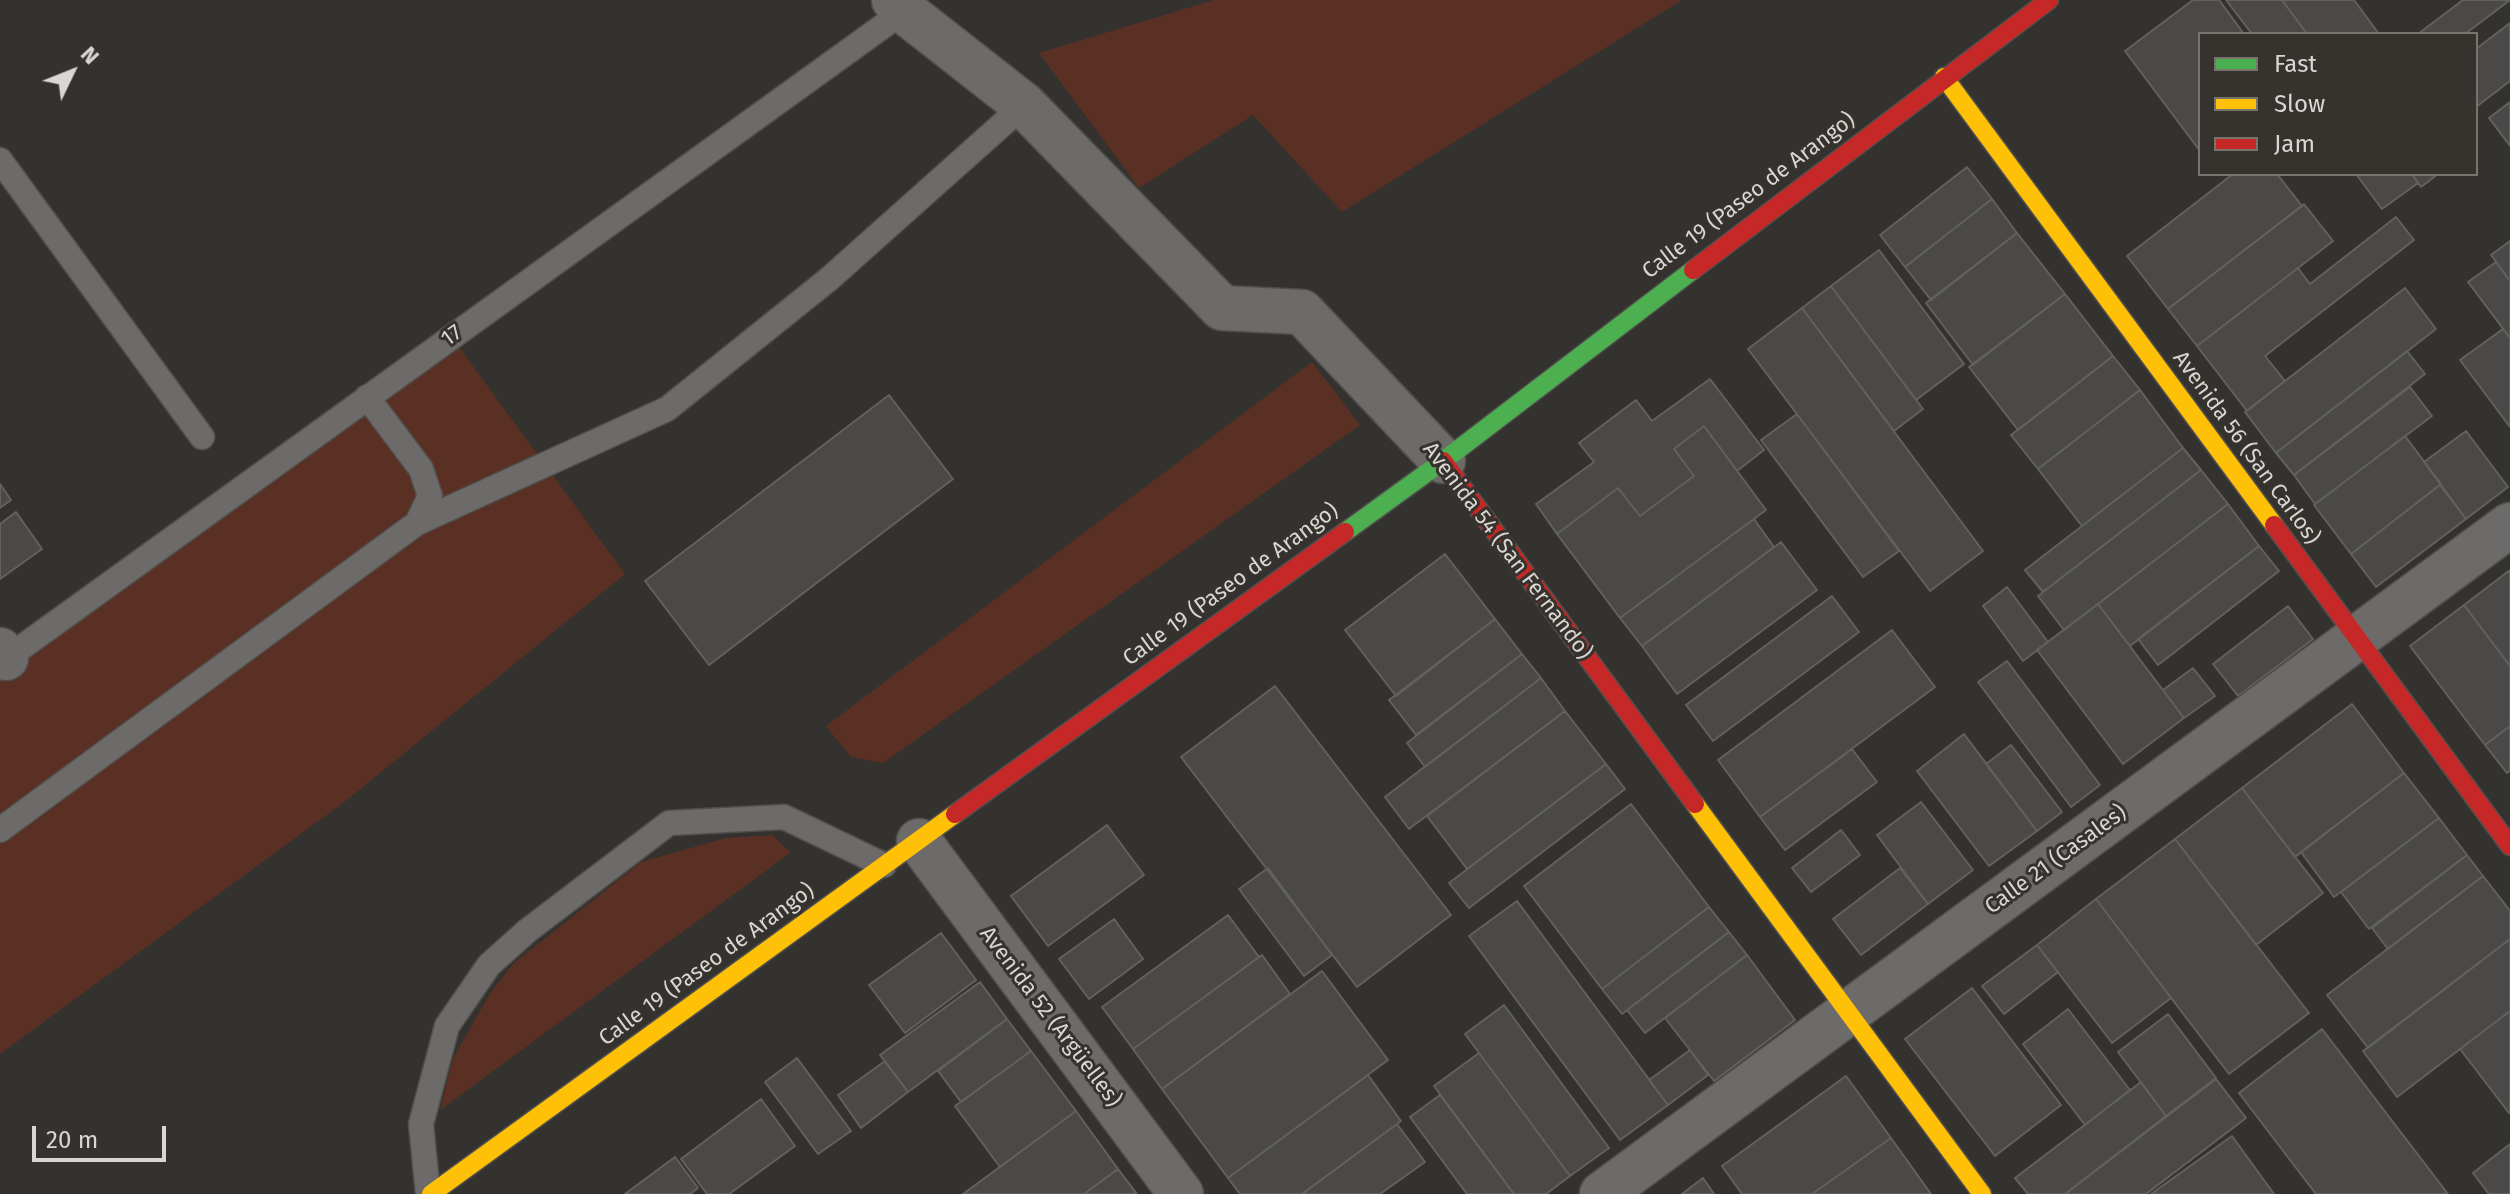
<!DOCTYPE html>
<meta charset="utf-8">
<style>
body{margin:0}
#map{position:relative;width:2510px;height:1194px;overflow:hidden;background:#34322f;font-family:"Fira Sans",sans-serif}
canvas{display:block}
.legend{position:absolute;left:2198px;top:32px;width:280px;height:144px;box-sizing:border-box;background:#36322d;border:2px solid #77746f;margin:0;padding:10px 14px;list-style:none;font-size:24px;color:#d9d6d3}
.legend li{display:flex;align-items:center;gap:16px;height:40px}
.legend b{width:40px;border:2px solid #77746f}
.north{position:absolute;left:32px;top:32px;width:80px;height:80px;-webkit-text-stroke:6px #36322d;paint-order:stroke;rotate:47deg;font-size:22px;font-weight:700;line-height:32px;text-align:center;color:#d9d6d3}
.north::after{content:'';display:block;margin:auto;width:28px;height:36px;background:#d9d6d3;clip-path:polygon(50% 0,100% 100%,50% 72%,0 100%)}
.scale{position:absolute;left:32px;top:1126px;width:134px;height:36px;box-sizing:border-box;border:4px solid #d9d6d3;border-top:0;padding-left:10px;font-size:24px;line-height:28px;white-space:nowrap;color:#d9d6d3;-webkit-text-stroke:6px #36322d;paint-order:stroke}
</style>
<div id="map">
<canvas width="2510" height="1194"></canvas>
<ul class="legend">
<li><b style="height:10px;background:#4caf50"></b>Fast</li>
<li><b style="height:10px;background:#ffc107"></b>Slow</li>
<li><b style="height:10px;background:#c62828"></b>Jam</li>
</ul>
<div class="north">N</div>
<div class="scale">20 m</div>
</div>
<script>
const c = document.querySelector('canvas').getContext('2d');
c.lineJoin = 'round';
function fill(path, color) { c.fillStyle = color; c.fill(path, 'evenodd'); }
function stroke(path, color, width, dash) { c.strokeStyle = color; c.lineWidth = width; c.lineCap = dash ? 'butt' : 'round'; c.setLineDash(dash || []); c.stroke(path); }
function label(font, color, halo, rows, align = 'center') {
  c.font = font + ' "Fira Sans",sans-serif'; c.lineWidth = 6; c.setLineDash([]); c.textBaseline = 'middle'; c.strokeStyle = halo; c.fillStyle = color; for (const [text, x, y, turn = 0] of rows) {
    c.save(); c.translate(x, y); c.rotate((+turn || 0) * Math.PI / 180); c.textAlign = isNaN(turn) ? turn : align; if (halo) c.strokeText(text, 0, 0); c.fillText(text, 0, 0); c.restore();
  }
}
fill(new Path2D(`
 M 1214,0 L 1682,0 L 1342,212 L 1253,115 L 1139,188 L 1039,53 Z
 M 451,336 L 625,574 L 343,803 L 0,1054 L 0,666 Z
 M 1312,362 L 1360,425 L 883,763 L 851,757 L 826,726 Z
 M 773,835 L 790,853 L 440,1110 L 453,1059 L 489,995 L 513,964 L 641,862 L 726,838 Z`), '#5a3024');
const building = new Path2D(`
 M 2193,0 L 2219,0 L 2244,34 L 2200,34 L 2200,151 L 2125,51 Z
 M 2226,0 L 2282,0 L 2307,34 L 2252,34 Z
 M 2282,0 L 2354,0 L 2379,34 L 2307,34 Z
 M 2463,0 L 2510,0 L 2465,34 L 2418,34 Z
 M 2510,23 L 2510,81 L 2476,107 L 2476,49 Z
 M 2510,102 L 2510,146 L 2489,118 Z
 M 1967,167 L 1992,199 L 1905,267 L 1880,235 Z
 M 2233,174 L 2277,174 L 2302,206 L 2168,309 L 2127,256 Z
 M 2356,174 L 2412,174 L 2418,183 L 2382,209 Z
 M 2412,174 L 2438,174 L 2421,187 Z
 M 1992,199 L 2017,233 L 1931,300 L 1905,267 Z
 M 2304,204 L 2333,241 L 2197,346 L 2168,309 Z
 M 2396,217 L 2414,240 L 2265,356 L 2285,381 L 2247,411 L 2197,346 L 2298,268 L 2310,284 Z
 M 2017,233 L 2065,294 L 1973,365 L 1926,303 Z
 M 2510,241 L 2510,281 L 2491,255 Z
 M 1879,250 L 1964,364 L 1916,400 L 1831,286 Z
 M 2496,262 L 2510,281 L 2510,338 L 2468,282 Z
 M 1831,286 L 1923,409 L 1894,431 L 1802,308 Z
 M 2405,288 L 2436,329 L 2276,453 L 2245,412 Z
 M 2065,294 L 2113,356 L 2018,430 L 1969,367 Z
 M 1802,308 L 1983,551 L 1930,591 L 1748,349 Z
 M 2503,329 L 2510,338 L 2510,427 L 2460,360 Z
 M 2407,351 L 2425,374 L 2294,475 L 2276,453 Z
 M 2113,356 L 2140,390 L 2038,469 L 2011,435 Z
 M 1710,379 L 1764,450 L 1737,471 L 1704,426 L 1674,449 L 1694,476 L 1640,516 L 1618,488 L 1557,534 L 1536,504 L 1594,462 L 1579,443 L 1636,400 L 1652,421 Z
 M 2410,387 L 2432,416 L 2315,504 L 2294,475 Z
 M 2140,390 L 2183,448 L 2082,526 L 2038,469 Z
 M 889,395 L 953,479 L 709,665 L 645,581 Z
 M 1797,414 L 1899,551 L 1863,577 L 1761,440 Z
 M 1704,426 L 1766,510 L 1620,618 L 1557,534 L 1618,488 L 1640,516 L 1694,476 L 1674,449 Z
 M 2466,431 L 2508,487 L 2466,519 L 2424,462 Z
 M 2405,436 L 2441,484 L 2351,554 L 2314,505 Z
 M 2183,448 L 2201,470 L 2043,592 L 2025,570 Z
 M 2201,470 L 2228,504 L 2064,630 L 2038,596 Z
 M 0,484 L 11,500 L 0,508 Z
 M 2440,485 L 2466,519 L 2376,587 L 2351,554 Z
 M 2228,504 L 2259,546 L 2130,646 L 2098,604 Z
 M 16,512 L 42,549 L 0,579 L 0,524 Z
 M 1754,519 L 1774,547 L 1642,646 L 1620,618 Z
 M 1781,542 L 1817,590 L 1677,694 L 1642,646 Z
 M 2259,546 L 2279,571 L 2158,665 L 2138,639 Z
 M 1445,554 L 1495,619 L 1396,696 L 1345,630 Z
 M 2510,570 L 2510,666 L 2464,605 Z
 M 2007,587 L 2048,642 L 2023,661 L 1983,606 Z
 M 1832,596 L 1859,632 L 1713,741 L 1686,705 Z
 M 2098,604 L 2184,718 L 2123,764 L 2037,650 Z
 M 2464,605 L 2510,666 L 2510,726 L 2485,745 L 2410,646 Z
 M 2288,606 L 2313,639 L 2238,696 L 2213,664 Z
 M 1495,619 L 1522,654 L 1416,735 L 1389,700 Z
 M 1892,630 L 1935,687 L 1760,817 L 1718,760 Z
 M 1522,654 L 1541,678 L 1425,767 L 1407,743 Z
 M 2007,661 L 2100,785 L 2071,807 L 1978,682 Z
 M 2193,668 L 2215,696 L 2184,718 L 2163,690 Z
 M 1541,678 L 1565,711 L 1409,829 L 1385,797 Z
 M 1275,686 L 1451,915 L 1357,987 L 1181,757 Z
 M 2352,704 L 2404,773 L 2295,857 L 2242,788 Z
 M 1565,711 L 1606,764 L 1467,869 L 1427,816 Z
 M 2510,726 L 2510,770 L 2507,773 L 2485,745 Z
 M 1964,734 L 2037,831 L 1989,866 L 1917,771 Z
 M 2011,745 L 2062,812 L 2037,831 L 1986,764 Z
 M 1852,749 L 1877,782 L 1785,850 L 1760,817 Z
 M 1606,764 L 1625,789 L 1469,908 L 1449,883 Z
 M 2404,773 L 2439,818 L 2334,897 L 2301,852 Z
 M 2242,788 L 2323,893 L 2256,945 L 2175,839 Z
 M 1921,802 L 1973,870 L 1928,904 L 1877,835 Z
 M 1631,804 L 1709,907 L 1602,989 L 1524,886 Z
 M 2439,818 L 2467,855 L 2369,929 L 2341,892 Z
 M 1107,825 L 1144,875 L 1048,946 L 1011,896 Z
 M 1841,830 L 1860,855 L 1811,892 L 1792,868 Z
 M 2175,839 L 2309,1013 L 2229,1074 L 2096,899 Z
 M 2467,855 L 2483,876 L 2388,949 L 2372,928 Z
 M 1268,868 L 1332,955 L 1304,976 L 1239,889 Z
 M 1900,868 L 1928,904 L 1861,955 L 1833,919 Z
 M 2483,876 L 2510,911 L 2510,939 L 2368,1048 L 2327,995 Z
 M 2096,899 L 2171,998 L 2112,1043 L 2037,945 Z
 M 1517,901 L 1668,1105 L 1620,1140 L 1469,936 Z
 M 1709,907 L 1729,932 L 1622,1014 L 1602,989 Z
 M 1228,915 L 1259,957 L 1133,1049 L 1102,1007 Z
 M 1114,919 L 1143,959 L 1089,999 L 1059,959 Z
 M 1729,932 L 1747,955 L 1645,1033 L 1627,1010 Z
 M 941,933 L 976,980 L 905,1033 L 869,985 Z
 M 2510,939 L 2510,1011 L 2397,1097 L 2363,1051 Z
 M 2037,945 L 2058,972 L 2004,1014 L 1982,986 Z
 M 1262,955 L 1290,994 L 1162,1089 L 1133,1049 Z
 M 1747,955 L 1795,1020 L 1714,1081 L 1665,1018 Z
 M 1322,971 L 1388,1060 L 1228,1178 L 1162,1089 Z
 M 980,982 L 1007,1019 L 908,1092 L 880,1055 Z
 M 1972,988 L 2061,1105 L 1995,1156 L 1905,1039 Z
 M 1504,1005 L 1609,1148 L 1570,1176 L 1465,1034 Z
 M 2068,1009 L 2130,1090 L 2085,1125 L 2023,1044 Z
 M 2510,1011 L 2510,1112 L 2509,1113 L 2460,1049 Z
 M 2168,1014 L 2216,1078 L 2166,1116 L 2118,1052 Z
 M 1007,1019 L 1031,1051 L 961,1102 L 938,1071 Z
 M 2322,1029 L 2448,1194 L 2316,1194 L 2239,1093 Z
 M 1690,1050 L 1708,1075 L 1668,1105 L 1649,1080 Z
 M 1031,1051 L 1076,1111 L 1000,1167 L 955,1106 Z
 M 1479,1053 L 1570,1176 L 1546,1194 L 1514,1194 L 1434,1086 Z
 M 797,1058 L 851,1131 L 818,1154 L 765,1082 Z
 M 885,1061 L 908,1092 L 861,1128 L 838,1095 Z
 M 1368,1075 L 1401,1121 L 1302,1194 L 1240,1194 L 1228,1178 Z
 M 1846,1076 L 1891,1138 L 1812,1194 L 1742,1194 L 1722,1166 Z
 M 2216,1079 L 2246,1118 L 2146,1194 L 2065,1194 Z
 M 2141,1082 L 2166,1116 L 2065,1194 L 2028,1194 L 2015,1178 Z
 M 1440,1095 L 1514,1194 L 1467,1194 L 1410,1117 Z
 M 761,1099 L 795,1146 L 729,1194 L 707,1194 L 681,1159 Z
 M 1076,1111 L 1118,1169 L 1084,1194 L 963,1194 Z
 M 1397,1124 L 1425,1162 L 1380,1194 L 1302,1194 Z
 M 2232,1136 L 2274,1194 L 2151,1194 Z
 M 1891,1138 L 1931,1194 L 1812,1194 Z
 M 2510,1144 L 2510,1194 L 2489,1194 L 2473,1173 Z
 M 675,1157 L 698,1188 L 690,1194 L 625,1194 Z
 M 1118,1169 L 1137,1194 L 1084,1194 Z
 M 1703,1178 L 1714,1194 L 1682,1194 Z`);
fill(building, '#4a4947');
stroke(building, '#62615f', 2);
const lane = new Path2D(`
 M 0,160 L 202,437
 M 417,523 L 667,409 L 829,279 L 1024,105
 M 0,663 L 904,11
 M 0,830 L 417,523 L 430,496 L 421,469 L 367,397
 M 428,1194 L 421,1124 L 447,1026 L 489,965 L 527,931 L 669,823 L 784,817 L 884,865`);
const street = new Path2D(`
 M 894,0 L 904,11 L 1024,105 L 1222,308 L 1302,312 L 1443,461
 M 0,650 L 6,658
 M 919,841 L 1181,1194
 M 1602,1194 L 2510,525`);
const fast = new Path2D(`
 M 1345,532 L 1443,461 L 1693,270`);
const slow = new Path2D(`
 M 1944,77 L 2274,525
 M 1695,804 L 1982,1194
 M 431,1194 L 955,814`);
const jam = new Path2D(`
 M 1693,270 L 2049,0
 M 1443,461 L 1695,804
 M 2274,525 L 2510,846
 M 955,814 L 1345,532`);
stroke(lane, '#514f4c', 27);
stroke(street, '#514f4c', 47);
stroke(fast, '#514f4c', 21);
stroke(slow, '#514f4c', 21);
stroke(jam, '#514f4c', 21);
stroke(lane, '#6d6b69', 24);
stroke(street, '#6d6b69', 44);
stroke(fast, '#4caf50', 18);
stroke(slow, '#ffc107', 18);
stroke(jam, '#c62828', 18);
label('22px', '#d9d6d3', '#36322d', [
 ["Calle 19 (Paseo de Arango)",1749,196,-37],
 ["17",452,336,-36],
 ["Avenida 56 (San Carlos)",2246,448,54],
 ["Avenida 54 (San Fernando)",1507,551,53],
 ["Calle 19 (Paseo de Arango)",1231,585,-36],
 ["Calle 21 (Casales)",2056,860,-36],
 ["Calle 19 (Paseo de Arango)",707,965,-36],
 ["Avenida 52 (Argüelles)",1050,1017,53]
]);
</script>
